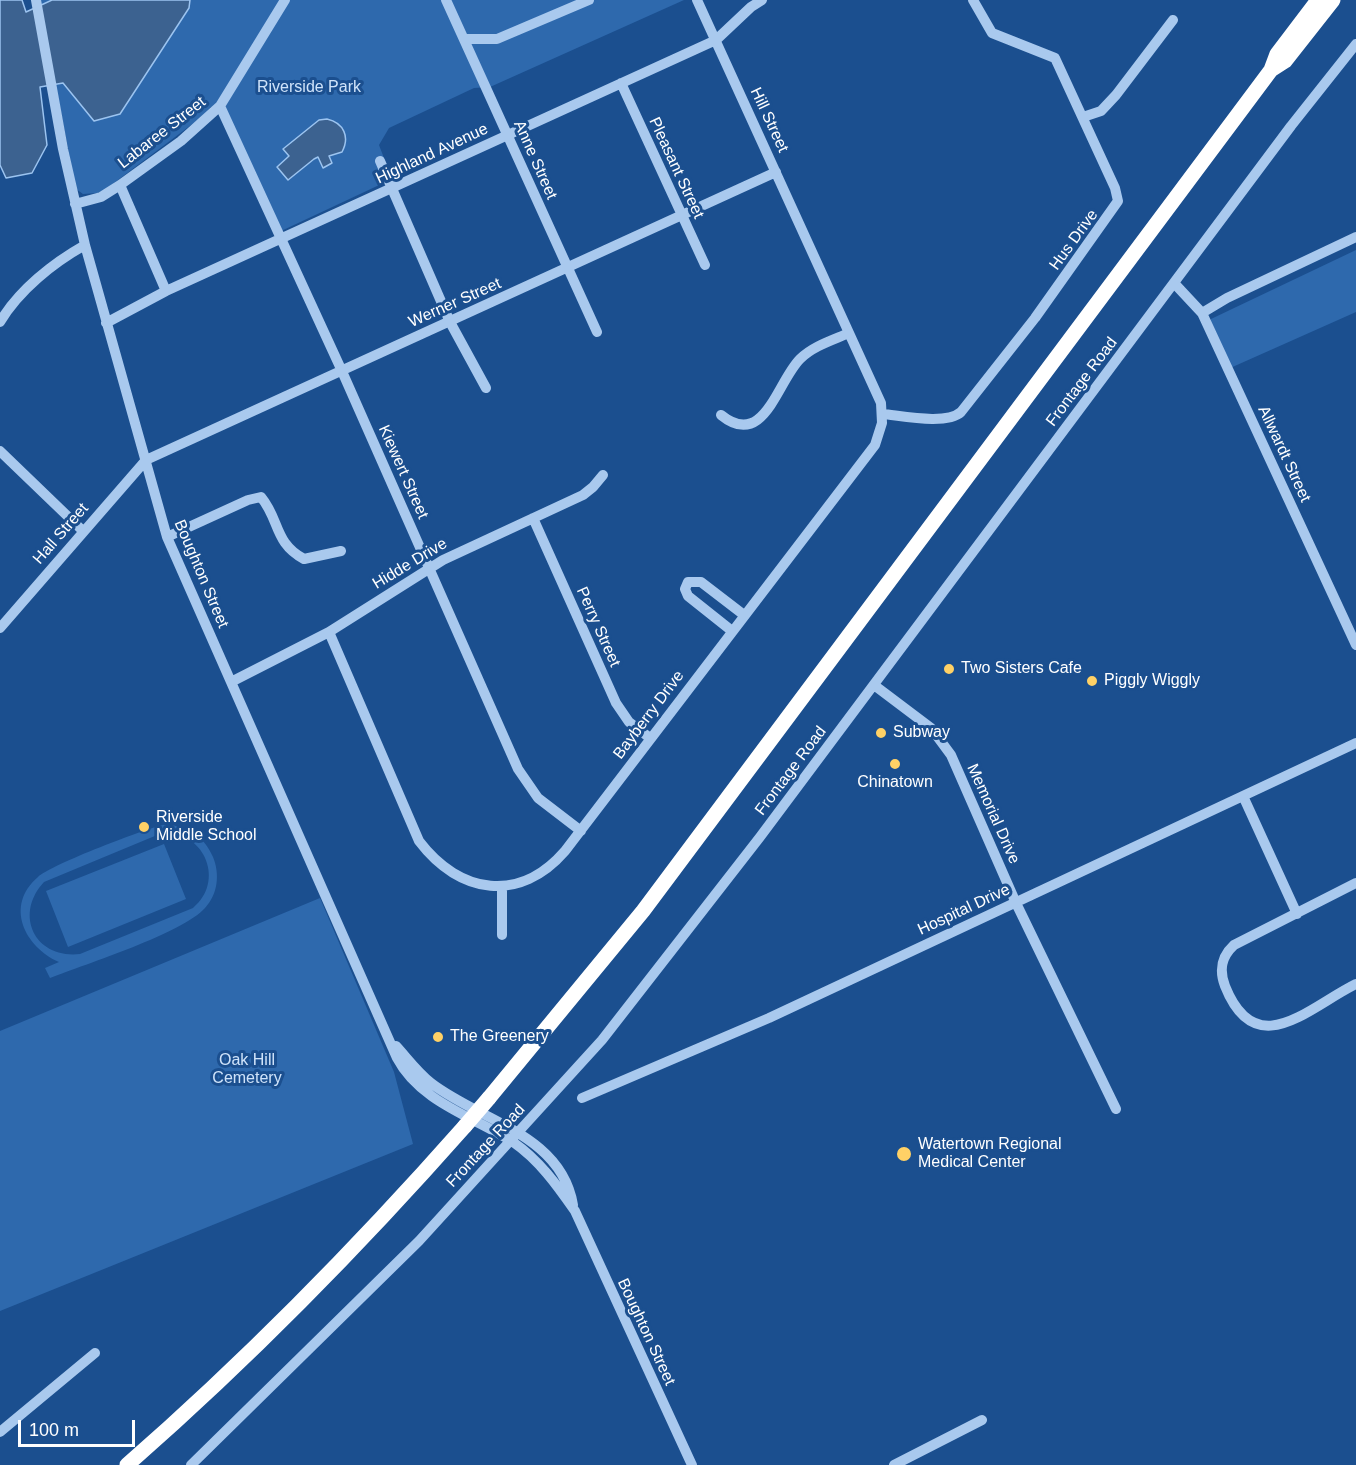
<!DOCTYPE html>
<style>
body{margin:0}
#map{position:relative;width:1356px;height:1465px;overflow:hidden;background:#1b4f8f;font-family:Arial,sans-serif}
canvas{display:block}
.scale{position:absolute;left:18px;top:1420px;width:117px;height:27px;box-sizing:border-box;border:3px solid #fff;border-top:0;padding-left:8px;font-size:18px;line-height:21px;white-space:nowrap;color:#fff;-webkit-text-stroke:4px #1b4f8f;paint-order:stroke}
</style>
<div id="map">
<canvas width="1356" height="1465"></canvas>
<div class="scale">100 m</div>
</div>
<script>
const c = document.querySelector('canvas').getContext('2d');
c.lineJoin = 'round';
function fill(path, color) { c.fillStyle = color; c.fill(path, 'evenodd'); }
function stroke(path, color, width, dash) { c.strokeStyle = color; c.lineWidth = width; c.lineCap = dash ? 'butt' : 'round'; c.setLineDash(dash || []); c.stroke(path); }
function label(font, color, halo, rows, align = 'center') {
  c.font = font + ' Arial,sans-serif'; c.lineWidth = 6; c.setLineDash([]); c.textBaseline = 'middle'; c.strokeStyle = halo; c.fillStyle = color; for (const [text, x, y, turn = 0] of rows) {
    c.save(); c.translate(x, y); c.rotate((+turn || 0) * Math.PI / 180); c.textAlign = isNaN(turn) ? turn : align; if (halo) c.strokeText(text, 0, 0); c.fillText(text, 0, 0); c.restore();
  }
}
fill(new Path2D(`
 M 39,0 L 684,0 L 490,87 L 474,88 L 389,128 L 379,145 L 392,179 L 279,232 L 225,115 L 211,107 L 203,116 L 106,189 L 98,193 L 83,194 L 76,189 Z
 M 1356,250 L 1356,312 L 1228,369 L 1209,326 L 1211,319 Z
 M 167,824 C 189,828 204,836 213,857 C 220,874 218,894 205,908 C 183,933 86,964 50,978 L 45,968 L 59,962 C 25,947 4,906 38,877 C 50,865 149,827 167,824 ZM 162,833 C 204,830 226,881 193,908 L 80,954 C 34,959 14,914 44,882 Z
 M 164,844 L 186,899 L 68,947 L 46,891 Z
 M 320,898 L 394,1072 L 413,1144 L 0,1311 L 0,1031 Z`), '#2e69ad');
const water = new Path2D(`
 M 0,0 L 22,0 L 26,12 L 52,0 L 190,0 L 189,8 L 120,114 L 94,121 L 63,83 L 40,87 L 47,145 L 32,173 L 6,178 L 0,165 Z
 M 327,119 C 344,123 350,137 342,152 L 329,156 L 332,163 L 323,168 L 318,157 L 314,159 L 288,180 L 277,167 L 289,156 L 283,149 L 319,120 Z`);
fill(water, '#3c6290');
stroke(water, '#9cc4f0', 1.5);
stroke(new Path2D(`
 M 36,0 L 63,149 L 85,245 L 167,537 L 397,1058 C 420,1102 474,1117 513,1142 C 539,1160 557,1185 575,1211 L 692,1465
 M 446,0 L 597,332
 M 464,39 L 497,39 L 589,0
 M 621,83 L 705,265
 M 220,106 L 341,369 L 518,769 L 538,798 L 581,831
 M 1083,117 L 1101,111 L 1116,95 L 1173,20
 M 380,161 L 450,322 L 486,388
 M 120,185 L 166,291
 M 75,204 L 101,197 L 120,185 L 181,141 L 220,106 L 285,0
 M 1174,283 L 1202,313 L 1356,645
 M 1202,313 L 1227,298 L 1356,237
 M 0,322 C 19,290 53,263 85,245
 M 106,323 L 166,291 L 716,40 L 751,7 L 762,0
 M 883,414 C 903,416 947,425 961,412 L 1035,318 L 1118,201 L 1115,188 L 1055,58 L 992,33 L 973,0
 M 721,415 C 764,450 777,382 800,359 C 813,346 833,340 849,333
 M 0,451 L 83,531
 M 533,518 L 616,703 L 629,722 L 650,738
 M 167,537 L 248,500 L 261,497 C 280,520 274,543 304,559 L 341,551
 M 0,628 L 146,460 L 776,172
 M 732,631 L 688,596 L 685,589 L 688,582 L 701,582 L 744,615
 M 329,632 L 419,841 C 460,895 520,903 565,851 L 875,445 L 882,423 L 881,403 L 697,0
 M 231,682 L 329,632 L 443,560 L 583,495 L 593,487 L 603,475
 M 874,685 L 931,728 L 951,755 L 1016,903 L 1116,1109
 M 1243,796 L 1297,914
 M 1356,883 L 1234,945 C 1221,957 1219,970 1225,986 C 1256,1064 1309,1007 1356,984
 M 502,888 L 502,935
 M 396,1046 C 407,1058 418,1073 431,1083 C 480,1121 561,1134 573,1205
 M 582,1098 L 769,1018 L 1356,743
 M 0,1432 L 95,1353
 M 191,1465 L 419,1241 L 602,1040 L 760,837 L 1291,126 L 1356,44
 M 894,1465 L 982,1420`), '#a9c9ee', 10);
stroke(new Path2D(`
 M 1271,70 L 1285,61 L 1333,0
 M 489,1098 L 643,911 L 1271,70 L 1277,54 L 1318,0
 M 127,1465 C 247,1360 359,1246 465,1126`), '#fff', 15);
stroke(new Path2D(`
 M 465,1126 L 489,1098`), '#fff', 15);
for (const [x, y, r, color] of [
 [949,669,6,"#ffd166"],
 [1092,681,6,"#ffd166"],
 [881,733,6,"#ffd166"],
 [895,764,6,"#ffd166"],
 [144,827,6,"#ffd166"],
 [438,1037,6,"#ffd166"],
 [904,1154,8,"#ffd166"]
]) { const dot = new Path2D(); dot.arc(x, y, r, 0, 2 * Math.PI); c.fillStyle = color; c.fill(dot); stroke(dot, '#1b4f8f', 2); }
label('16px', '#cfe3fa', '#1b4f8f', [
 ["Riverside Park",309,88],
 ["Oak Hill",247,1061],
 ["Cemetery",247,1079]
]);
label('16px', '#fff', '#1b4f8f', [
 ["Hill Street",769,120,65],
 ["Labaree Street",162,133,-38],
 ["Highland Avenue",432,154,-25],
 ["Anne Street",535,160,66],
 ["Pleasant Street",676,168,65],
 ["Hus Drive",1074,240,-54],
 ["Werner Street",455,303,-24],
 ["Frontage Road",1082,382,-53],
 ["Allwardt Street",1284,454,65],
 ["Kiewert Street",403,472,66],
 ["Hall Street",61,534,-49],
 ["Hidde Drive",410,564,-31],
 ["Boughton Street",201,574,67],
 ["Perry Street",598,627,66],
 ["Bayberry Drive",649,715,-53],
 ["Frontage Road",791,771,-53],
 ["Memorial Drive",993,814,66],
 ["Hospital Drive",964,910,-25],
 ["Frontage Road",486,1146,-47],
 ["Boughton Street",646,1332,65]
]);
label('16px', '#fff', '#1b4f8f', [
 ["Two Sisters Cafe",961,669],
 ["Piggly Wiggly",1104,681],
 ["Subway",893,733],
 ["Chinatown",895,783,"center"],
 ["Riverside",156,818],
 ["Middle School",156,836],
 ["The Greenery",450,1037],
 ["Watertown Regional",918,1145],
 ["Medical Center",918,1163]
], 'left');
</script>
